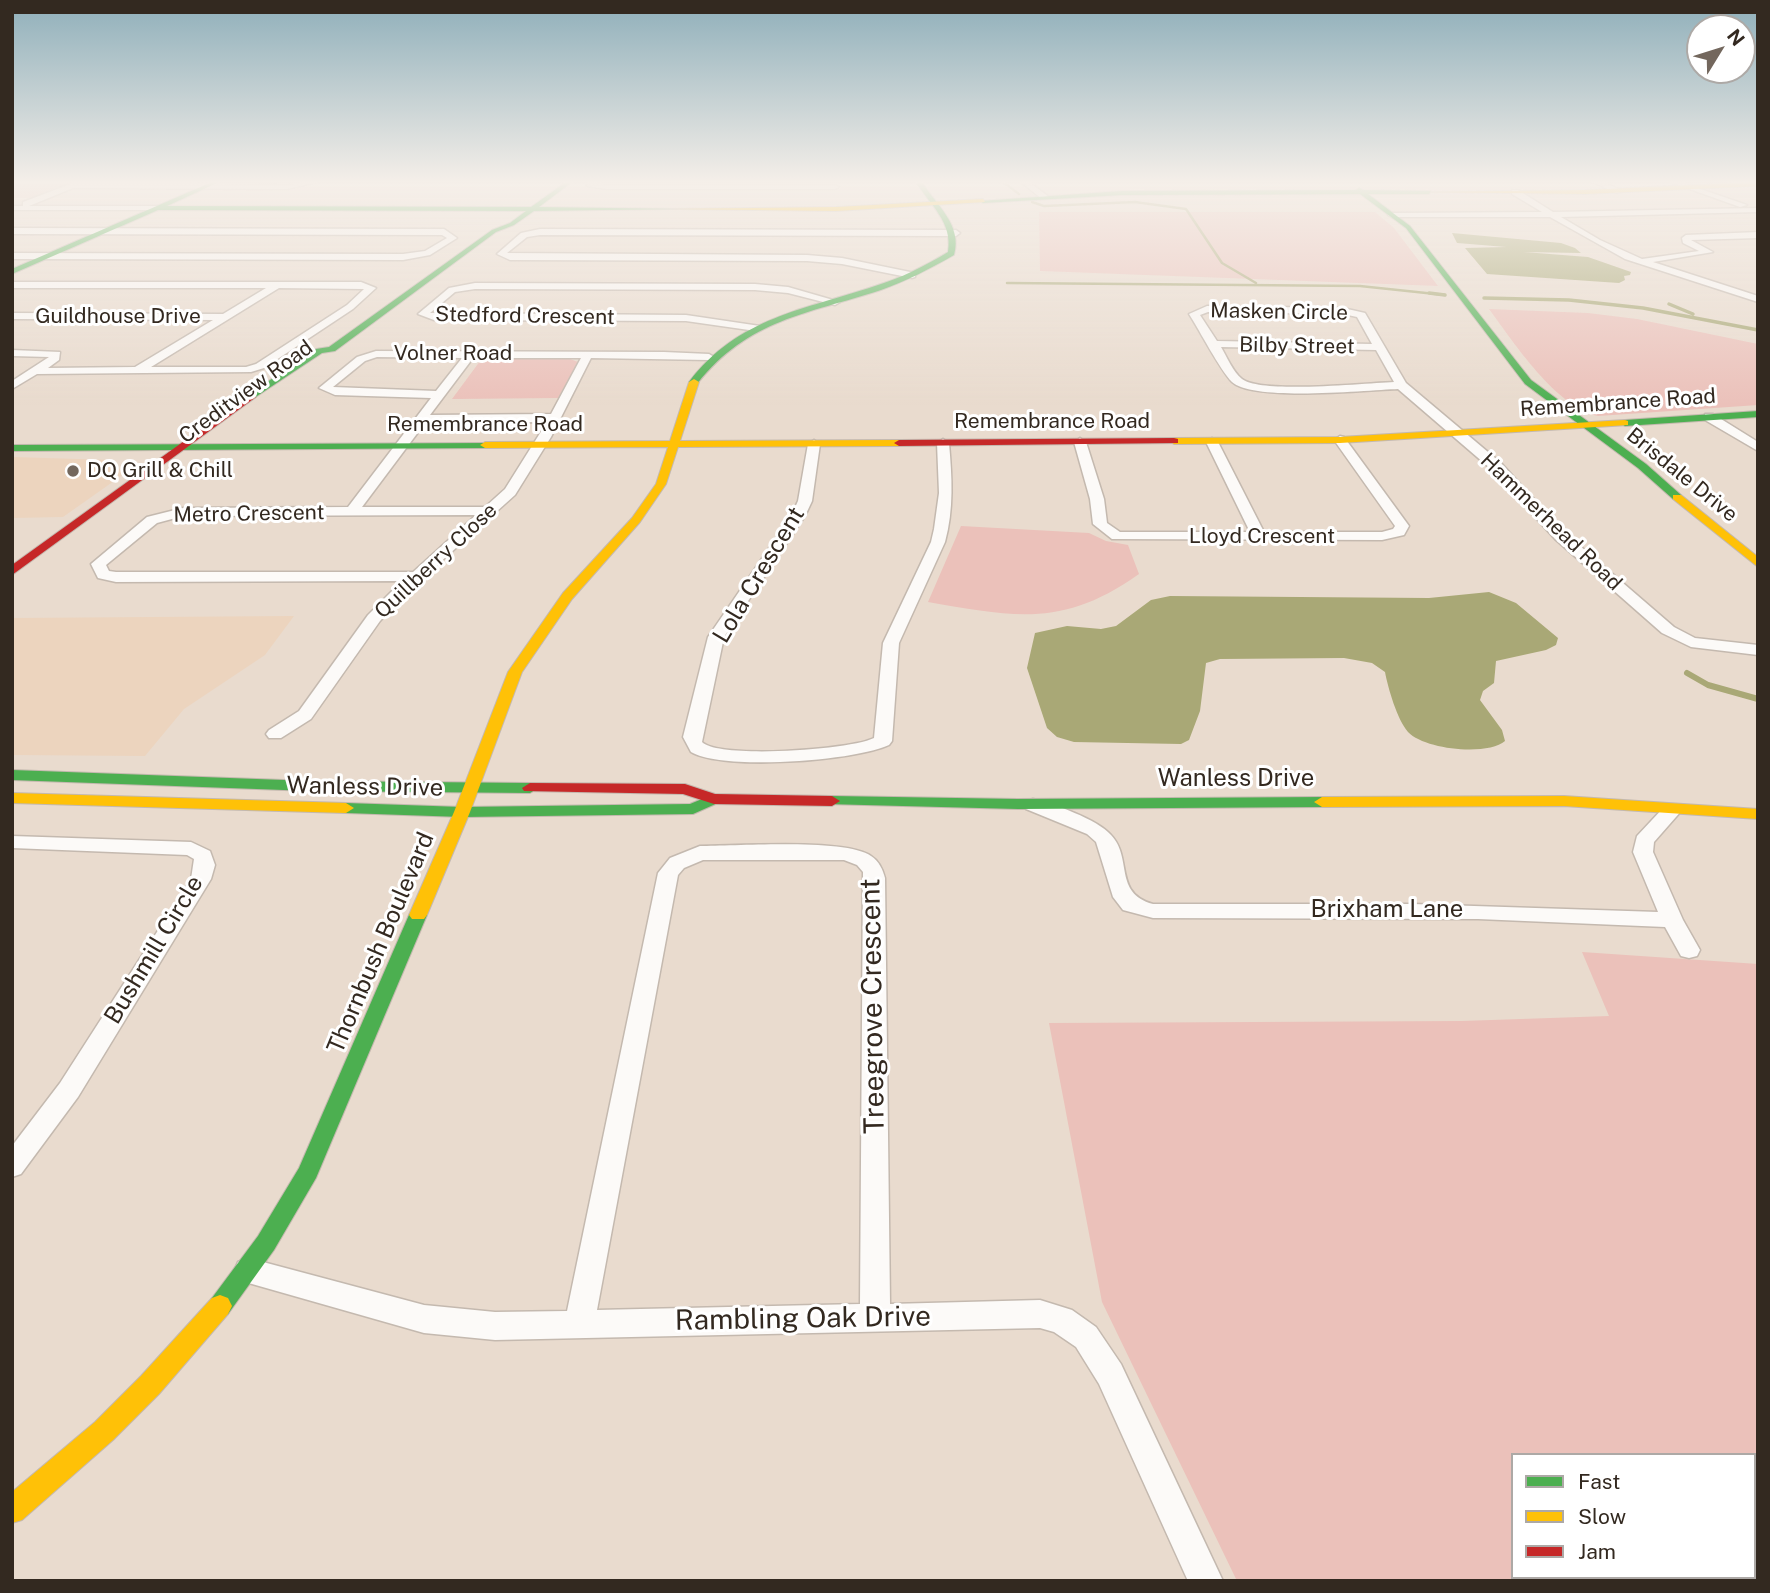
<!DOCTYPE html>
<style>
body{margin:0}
#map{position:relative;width:1770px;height:1593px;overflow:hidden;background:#e9dbce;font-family:"Public Sans",sans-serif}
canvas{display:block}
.frame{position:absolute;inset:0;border:14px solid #332920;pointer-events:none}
.legend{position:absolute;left:1511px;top:1453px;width:245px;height:126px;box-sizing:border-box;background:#fff;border:2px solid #ada9a6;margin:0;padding:9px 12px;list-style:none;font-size:21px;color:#332920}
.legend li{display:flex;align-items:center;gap:14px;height:35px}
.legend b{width:35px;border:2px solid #ada9a6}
.north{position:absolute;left:1686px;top:14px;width:70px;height:70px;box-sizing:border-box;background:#fff;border:2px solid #ada9a6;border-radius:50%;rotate:52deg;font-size:19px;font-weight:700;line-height:28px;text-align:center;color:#332920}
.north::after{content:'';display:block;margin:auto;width:24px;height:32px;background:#73675d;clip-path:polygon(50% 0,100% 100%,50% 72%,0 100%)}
</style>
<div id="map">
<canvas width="1770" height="1593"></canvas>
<div class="frame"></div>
<ul class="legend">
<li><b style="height:9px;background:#4caf50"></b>Fast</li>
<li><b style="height:9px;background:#ffc107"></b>Slow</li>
<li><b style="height:9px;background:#c62828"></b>Jam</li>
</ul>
<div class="north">N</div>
</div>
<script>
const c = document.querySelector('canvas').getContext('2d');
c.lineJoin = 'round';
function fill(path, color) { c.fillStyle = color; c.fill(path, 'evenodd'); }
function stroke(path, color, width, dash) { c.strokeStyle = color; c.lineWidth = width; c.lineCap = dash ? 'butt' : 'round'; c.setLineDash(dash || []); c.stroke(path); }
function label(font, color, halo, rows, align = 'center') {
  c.font = font + ' "Public Sans",sans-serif'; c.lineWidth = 6; c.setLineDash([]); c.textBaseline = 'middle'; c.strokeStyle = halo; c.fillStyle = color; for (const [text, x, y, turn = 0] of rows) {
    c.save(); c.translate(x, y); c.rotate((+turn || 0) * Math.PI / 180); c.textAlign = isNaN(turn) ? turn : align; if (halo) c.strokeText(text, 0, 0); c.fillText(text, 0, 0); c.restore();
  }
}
fill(new Path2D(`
 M 12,457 L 112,460 L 124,474 L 63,517 L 12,518 Z
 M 294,616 L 265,655 L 184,709 L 145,756 L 12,755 L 12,618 Z`), '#ecd4be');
fill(new Path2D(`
 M 12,182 L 72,182 L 31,198 L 12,198 Z
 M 1039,212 L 1375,212 L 1394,228 L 1438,286 L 1040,271 Z
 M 1489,309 L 1588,313 L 1637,319 L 1758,344 L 1758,405 L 1598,416 C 1556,407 1514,343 1489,309 Z
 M 483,357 L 565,357 L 578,362 L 558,398 L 452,399 Z
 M 961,526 L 1089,533 L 1106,541 L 1128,545 L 1139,574 C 1063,628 1015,617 928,602 Z
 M 1582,952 L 1758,964 L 1758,1581 L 1237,1581 L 1102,1302 L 1049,1023 L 1462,1021 L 1609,1016 ZM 1513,1455 L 1754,1455 L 1754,1577 L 1513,1577 Z`), '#ebc1ba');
fill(new Path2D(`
 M 1452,233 L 1561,243 L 1575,248 L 1581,253 L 1524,252 L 1588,257 L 1631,272 L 1630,275 L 1624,276 L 1625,280 L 1619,283 L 1487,274 L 1465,248 L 1506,247 L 1457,243 Z
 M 1489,592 L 1516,603 L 1558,638 L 1556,645 L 1546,650 L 1496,661 L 1494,683 L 1483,691 L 1480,700 L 1502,730 L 1505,741 C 1488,756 1425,750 1408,732 C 1397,719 1388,688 1385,672 L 1372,663 L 1344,658 L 1220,659 L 1206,663 L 1200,711 L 1189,740 L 1181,744 L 1074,742 L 1057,737 L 1047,728 L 1027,668 L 1035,633 L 1067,626 L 1101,629 L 1116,626 L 1151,600 L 1170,596 L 1429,598 Z`), '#a9a876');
stroke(new Path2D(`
 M 1003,182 L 1019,194
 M 1032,202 L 1044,206 L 1135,202 L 1186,209 L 1222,263 L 1256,283
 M 1007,283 L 1360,286 L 1445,295`), '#a9a876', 2.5);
stroke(new Path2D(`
 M 1429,293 L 1445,295
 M 1484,298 L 1569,300 L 1643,308 L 1758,330
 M 1669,304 L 1693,314`), '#a9a876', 3.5);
stroke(new Path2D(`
 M 1687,673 L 1708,685 L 1758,699`), '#a9a876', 6);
const street = new Path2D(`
 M 76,182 L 287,185 L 317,182 L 287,189 L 73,188 L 29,206 L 157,206 L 161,208 L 157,210 L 12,210 L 12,206 L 23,206 L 23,202 Z
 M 589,182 L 606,185 L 835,185 L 839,187 L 835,189 L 606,189 L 587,186 Z
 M 1021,182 L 1029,182 L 1049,197 L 1042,199 Z
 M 1593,182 L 1603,182 L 1623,191 L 1616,193 Z
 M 1670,182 L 1680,182 L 1747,205 L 1740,207 Z
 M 1512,190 L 1518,190 L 1553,212 L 1758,208 L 1758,212 L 1561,217 L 1600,240 L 1642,259 L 1699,251 L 1683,243 L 1682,238 L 1686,235 L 1758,232 L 1758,238 L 1691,240 L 1713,252 L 1653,262 L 1758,296 L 1758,302 L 1625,259 L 1550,217 L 1392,217 L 1388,215 L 1392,213 L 1542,212 L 1512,194 Z
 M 12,228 L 444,229 L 457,238 L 430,255 L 403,260 L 12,259 L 12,253 L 403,254 L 425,251 L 447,238 L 442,235 L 12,234 Z
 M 540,229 L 956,230 L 960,233 L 956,236 L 540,235 L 527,237 L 507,253 L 807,255 L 842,258 L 915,273 L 915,277 L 912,278 L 842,264 L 807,261 L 510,260 L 497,254 L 521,233 Z
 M 12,282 L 361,282 L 376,288 L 353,309 L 264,368 L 251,372 L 37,374 L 12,389 L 12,381 L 49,357 L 12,356 L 12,350 L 60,352 L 59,360 L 48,368 L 135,367 L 213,320 L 12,319 L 12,313 L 223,314 L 266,288 L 12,288 ZM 279,288 L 364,289 L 347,305 L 256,364 L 246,367 L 151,367 Z
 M 475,283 L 755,284 L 788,287 L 840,302 L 835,305 L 788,293 L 755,290 L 475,289 L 455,292 L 430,313 L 686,315 L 760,326 L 760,330 L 756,331 L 686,321 L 434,320 L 418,314 L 449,288 Z
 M 1207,306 L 1343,308 L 1365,313 L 1406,383 L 1501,463 L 1565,533 L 1674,627 L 1695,638 L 1758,645 L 1758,655 L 1691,647 L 1662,633 L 1555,539 L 1491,469 L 1398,389 C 1368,390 1253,402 1232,382 C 1220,370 1200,331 1189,314 ZM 1208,312 L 1343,314 L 1357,317 L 1372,344 L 1217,341 L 1200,315 ZM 1221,347 L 1376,350 L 1394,382 C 1366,383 1261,394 1242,379 C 1233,372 1227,357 1221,347 Z
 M 376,351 L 664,352 L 709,354 L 714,357 L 709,360 L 591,358 L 551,437 L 515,495 L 407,592 L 380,621 L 311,719 L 281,738 L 269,738 L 266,734 L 269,730 L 299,711 L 368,615 L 402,581 L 116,582 L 98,578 L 91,564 L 147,517 L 183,508 L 348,507 L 431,398 L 335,395 L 319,388 L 357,357 ZM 377,357 L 462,358 L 436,391 L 333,387 L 365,361 ZM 473,358 L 581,358 L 551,414 L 430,415 ZM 547,422 L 505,489 L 485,507 L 362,507 L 425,423 ZM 476,515 L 413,572 L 116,572 L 109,571 L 106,565 L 157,523 L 183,516 Z
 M 1705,414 L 1713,414 L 1758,442 L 1758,451 L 1705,420 Z
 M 1340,436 L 1344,437 L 1409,526 L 1404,535 L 1382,540 L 1112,539 L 1093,524 L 1090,499 L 1074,442 L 1080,438 L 1086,442 L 1104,499 L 1107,523 L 1120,532 L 1250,532 L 1206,442 L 1212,438 L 1218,442 L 1264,532 L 1382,532 L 1393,529 L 1395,526 L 1334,440 Z
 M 943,439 L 949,443 C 952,477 954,509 945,542 L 899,643 L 892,741 L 889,745 C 855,761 723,771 691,752 L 683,737 L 708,637 L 791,516 L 798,501 L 808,444 L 814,440 L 820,444 L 812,501 L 805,516 L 724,637 L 702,742 C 718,759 850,750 874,738 L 883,643 L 931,542 L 934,529 L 939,493 L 937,443 Z
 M 1033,799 C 1054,804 1097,819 1111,835 C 1133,858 1113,893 1153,904 L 1413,904 L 1658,912 L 1633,852 L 1637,836 L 1666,805 L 1680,805 L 1683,809 L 1654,842 L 1653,852 L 1683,920 L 1700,950 L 1697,956 L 1689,958 L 1681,956 L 1665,927 L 1478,919 L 1153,918 L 1123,910 L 1113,897 L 1096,842 L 1087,834 L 1026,809 L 1023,805 L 1026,801 Z
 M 12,836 L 191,842 L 210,851 L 215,865 L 211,879 L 78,1097 L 21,1174 L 12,1177 L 12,1146 L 60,1083 L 191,879 L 194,859 L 187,855 L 12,848 Z
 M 700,846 C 735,846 847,838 871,856 C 879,861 883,870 885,878 L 890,1304 L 1040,1300 L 1072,1310 L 1096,1327 L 1121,1364 L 1223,1581 L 1188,1581 L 1099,1384 L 1076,1347 L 1054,1332 L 1040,1328 L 495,1340 L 424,1333 L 238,1280 L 234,1271 L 238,1262 L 248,1258 L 424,1305 L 495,1312 L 567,1311 L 658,873 L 670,858 ZM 703,860 L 844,860 L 857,865 L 863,872 L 860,1304 L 597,1310 L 678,875 L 684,868 Z`);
const fast = new Path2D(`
 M 212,182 L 219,182 L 167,206 L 531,207 L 566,182 L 572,182 L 539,207 L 677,209 L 534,211 L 514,225 L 496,232 L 335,351 L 322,353 L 251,400 L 248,399 L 248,395 L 316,349 L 329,347 L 492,230 L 510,223 L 526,211 L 158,210 L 12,274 L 12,269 Z
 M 916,182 L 922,182 C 936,205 963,225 954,255 C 930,269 906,281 881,290 C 808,314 748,319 697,384 L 691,384 L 689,382 C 738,317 804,310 875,286 C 901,278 925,266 948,252 C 953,222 930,205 916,182 Z
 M 1359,188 L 1363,190 L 1431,191 L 1429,194 L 1368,194 L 1410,226 L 1531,380 L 1646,464 L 1681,495 L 1681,499 L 1673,499 L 1638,468 L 1525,384 L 1406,228 L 1360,194 L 1122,195 L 983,203 L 980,201 L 1122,191 L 1356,190 Z
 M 1758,411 L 1758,417 L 1625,426 L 1620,423 L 1625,420 Z
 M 489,443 L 490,445 L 485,448 L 12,451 L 12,445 Z
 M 12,770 L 311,781 L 530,783 L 538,788 L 530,793 L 311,791 L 12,780 Z
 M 714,794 L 722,799 L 720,802 L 693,814 L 462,817 L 346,813 L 338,808 L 346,803 L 462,807 L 690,804 Z
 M 832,796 L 1018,799 L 1322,797 L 1330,802 L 1322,807 L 1018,809 L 826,804 L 824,801 Z
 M 418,909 L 424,911 L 427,915 L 316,1178 L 274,1250 L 228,1314 L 220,1317 L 212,1314 L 208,1306 L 212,1298 L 258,1236 L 299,1168 L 409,915 L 412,911 Z`);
const slow = new Path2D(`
 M 1758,182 L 1758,186 L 1585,194 L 1426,192 L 1585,190 Z
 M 983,199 L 985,202 L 836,211 L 671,209 L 836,207 Z
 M 694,379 L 699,382 L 680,441 L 899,440 L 904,443 L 899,446 L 678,447 L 666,484 L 640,522 L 572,599 L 522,672 L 470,812 L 427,915 L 424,919 L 412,919 L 409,915 L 454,812 L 508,672 L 563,593 L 632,518 L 656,484 L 668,447 L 485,448 L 480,445 L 485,442 L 670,441 L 689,382 Z
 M 1625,420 L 1628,421 L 1628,425 L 1340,443 L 1174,444 L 1169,441 L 1174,438 L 1340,437 Z
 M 1673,495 L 1681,495 L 1758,557 L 1758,567 L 1673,499 Z
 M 12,793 L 346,803 L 354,808 L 346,813 L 12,803 Z
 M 1564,796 L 1758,809 L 1758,819 L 1564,806 L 1322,807 L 1314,802 L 1322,797 Z
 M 220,1295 L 228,1298 L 232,1306 L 228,1314 L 159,1394 L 113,1440 L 22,1520 L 12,1523 L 12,1492 L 95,1422 L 141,1376 L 212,1298 Z`);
const jam = new Path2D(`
 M 248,395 L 256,397 L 12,575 L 12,565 Z
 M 1174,438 L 1178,439 L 1178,443 L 899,446 L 894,443 L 899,440 Z
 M 530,783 L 685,784 L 715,794 L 832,796 L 840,801 L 832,806 L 714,804 L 683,794 L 524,791 L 522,788 Z`);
stroke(street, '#c4b9af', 3);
stroke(fast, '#c4b9af', 2);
stroke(slow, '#c4b9af', 2);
stroke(jam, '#c4b9af', 2);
fill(street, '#fcfaf8');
fill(fast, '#4caf50');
fill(slow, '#ffc107');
fill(jam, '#c62828');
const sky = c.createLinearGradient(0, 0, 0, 405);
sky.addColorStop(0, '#8fafba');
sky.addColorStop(0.45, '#f5efe9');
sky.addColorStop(1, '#f5efe900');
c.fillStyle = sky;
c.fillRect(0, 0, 1770, 405);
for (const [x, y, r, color] of [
 [73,471,7,"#73675d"]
]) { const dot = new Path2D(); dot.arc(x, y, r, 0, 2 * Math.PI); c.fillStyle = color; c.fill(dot); stroke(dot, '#fff', 2.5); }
label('21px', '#332920', '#fff', [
 ["Masken Circle",1279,312,1],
 ["Stedford Crescent",525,316,1],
 ["Guildhouse Drive",118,317],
 ["Bilby Street",1297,346,1],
 ["Volner Road",453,354],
 ["Creditview Road",246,392,-36],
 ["Remembrance Road",1618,403,-4],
 ["Remembrance Road",1052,422],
 ["Remembrance Road",485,425],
 ["Brisdale Drive",1682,475,39],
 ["Metro Crescent",249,514,-1],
 ["Hammerhead Road",1551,522,44],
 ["Lloyd Crescent",1262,537],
 ["Quillberry Close",436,561,-43]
]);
label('21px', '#332920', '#fff', [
 ["DQ Grill & Chill",87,471]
], 'left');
label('24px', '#332920', '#fff', [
 ["Lola Crescent",759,575,-59],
 ["Wanless Drive",1236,779],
 ["Wanless Drive",365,787,1],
 ["Brixham Lane",1387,910],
 ["Thornbush Boulevard",381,943,-67],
 ["Bushmill Circle",154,950,-59]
]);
label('28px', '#332920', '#fff', [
 ["Treegrove Crescent",873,1006,-91],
 ["Rambling Oak Drive",803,1319,-1]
]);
</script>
